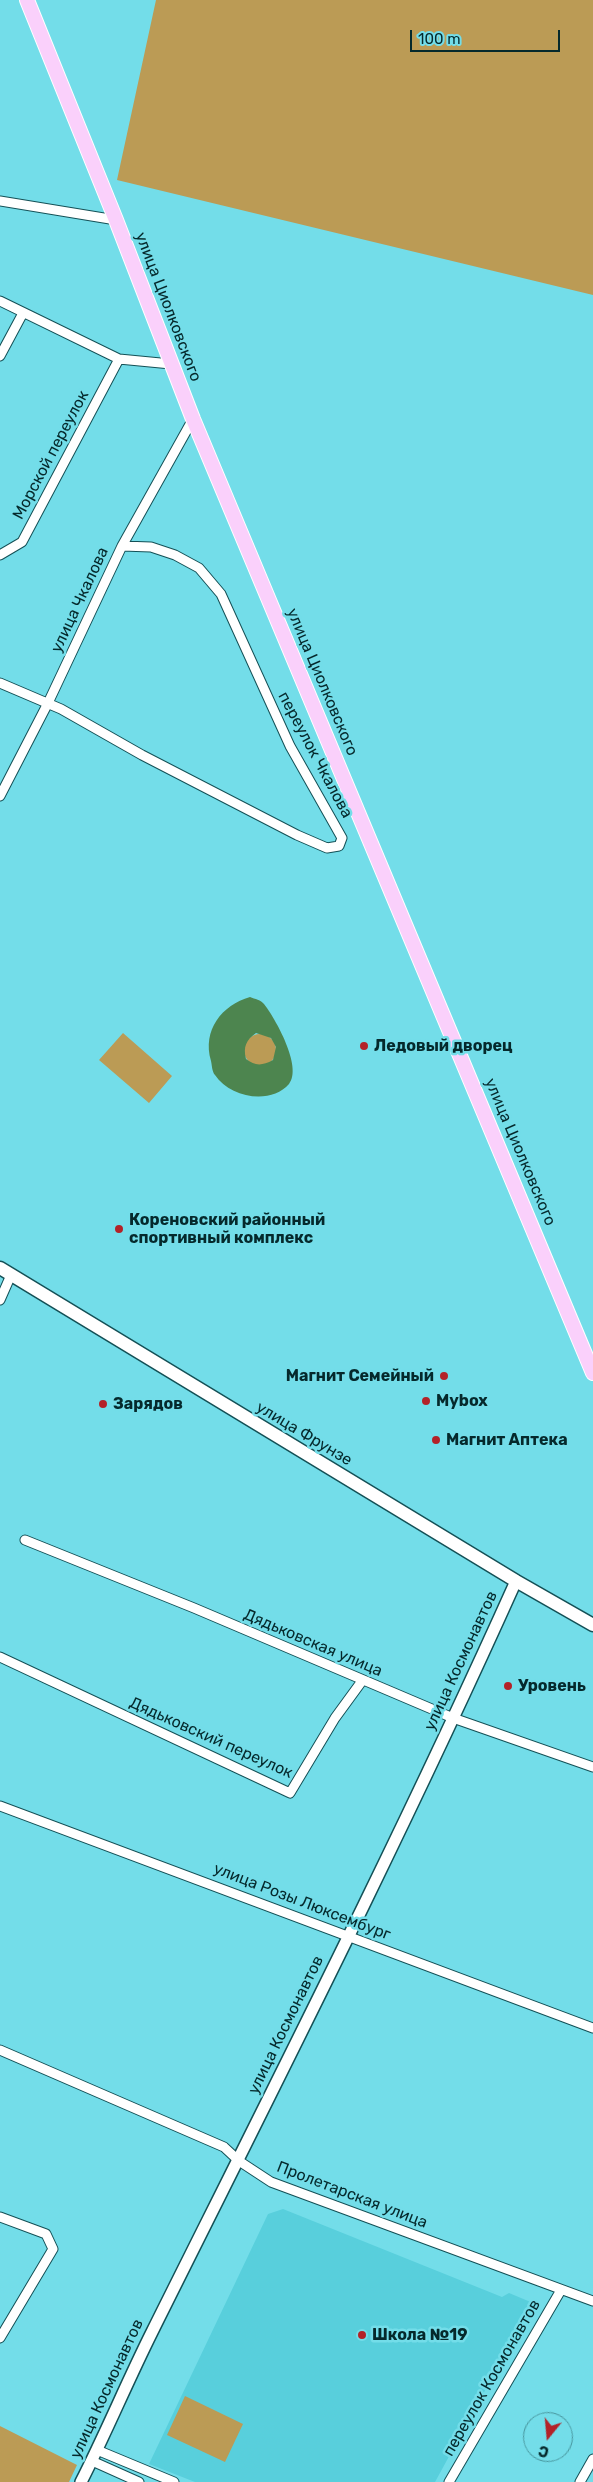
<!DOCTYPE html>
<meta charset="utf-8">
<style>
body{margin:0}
#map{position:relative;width:593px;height:2482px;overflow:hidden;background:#73dde9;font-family:Rubik,sans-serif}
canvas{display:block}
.north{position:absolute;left:523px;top:2412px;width:50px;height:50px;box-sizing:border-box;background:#73dde9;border:1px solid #47959d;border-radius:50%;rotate:197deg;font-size:14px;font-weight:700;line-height:20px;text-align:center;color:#05292c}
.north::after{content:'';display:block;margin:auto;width:18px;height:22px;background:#b32228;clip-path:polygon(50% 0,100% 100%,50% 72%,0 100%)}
.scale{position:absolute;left:410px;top:30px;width:150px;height:22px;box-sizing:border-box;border:2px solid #05292c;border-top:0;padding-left:6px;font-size:15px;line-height:18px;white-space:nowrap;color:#05292c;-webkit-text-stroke:4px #73dde9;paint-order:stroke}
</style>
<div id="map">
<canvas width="593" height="2482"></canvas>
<div class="north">С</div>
<div class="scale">100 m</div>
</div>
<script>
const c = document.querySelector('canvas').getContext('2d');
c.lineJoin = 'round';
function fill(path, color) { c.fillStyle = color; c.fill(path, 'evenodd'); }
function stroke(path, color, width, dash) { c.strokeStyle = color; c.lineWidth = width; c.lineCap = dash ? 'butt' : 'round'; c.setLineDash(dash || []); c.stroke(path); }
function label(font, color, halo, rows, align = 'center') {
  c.font = font + ' Rubik,sans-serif'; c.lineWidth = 5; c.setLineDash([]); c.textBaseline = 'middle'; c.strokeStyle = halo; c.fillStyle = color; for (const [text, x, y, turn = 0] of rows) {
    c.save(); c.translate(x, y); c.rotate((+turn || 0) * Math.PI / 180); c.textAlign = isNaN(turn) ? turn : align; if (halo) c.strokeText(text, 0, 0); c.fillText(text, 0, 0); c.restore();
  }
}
fill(new Path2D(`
 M 283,2209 L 502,2297 L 509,2293 L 533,2303 L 435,2482 L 195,2482 L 149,2464 L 268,2214 Z`), '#58cfdc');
fill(new Path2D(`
 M 156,0 L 593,0 L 593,295 L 117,180 Z
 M 123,1033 L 172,1076 L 149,1103 L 99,1060 Z
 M244 1050a16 16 0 1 1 32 0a16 16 0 1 1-32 0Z
 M 185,2396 L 243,2424 L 225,2462 L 167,2435 Z
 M 0,2426 L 77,2465 L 69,2482 L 0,2482 Z`), '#bb9b55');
fill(new Path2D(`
 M 250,997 C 255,999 261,1000 264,1004 C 275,1018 303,1067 289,1084 C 271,1105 230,1098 215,1075 C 212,1072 212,1065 211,1061 C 202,1030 222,1005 250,997 ZM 256,1033 L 271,1038 L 276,1047 L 273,1060 C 262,1066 255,1066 246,1059 C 243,1047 246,1040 256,1033 Z`), '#4d854f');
const minor = new Path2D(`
 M 0,201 L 116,220
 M 0,301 L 119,359 L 171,364
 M 0,356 L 23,313
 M 0,555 L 22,542 L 119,359
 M 0,683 L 61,709 L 142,755 L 297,835 L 327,848 L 339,846 L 342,838 L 290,746 L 221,594 L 199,568 L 175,555 L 151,547 L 122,546
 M 0,796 L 48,703 L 122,546 L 193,419
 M 0,1300 L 11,1275
 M 25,1540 L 194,1608 L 453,1718 L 593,1767
 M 0,1657 L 290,1793 L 335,1718 L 362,1681
 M 0,1806 L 593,2028
 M 0,2050 L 224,2147 L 239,2161 L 271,2182 L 593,2301
 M 0,2217 L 46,2234 L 53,2249 L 0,2338
 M 97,2450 L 174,2482
 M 92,2461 L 139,2482
 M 449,2482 L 561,2290
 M 580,2482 L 593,2459`);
const tertiary = new Path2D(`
 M 81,2482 C 106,2433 127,2382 152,2332 C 276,2083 402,1835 516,1581`);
const secondary = new Path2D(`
 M 0,1268 L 516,1581 L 593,1625`);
const primary = new Path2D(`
 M 27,0 L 116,220 L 193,419 L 593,1373`);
stroke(minor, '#145056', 11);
stroke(tertiary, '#145056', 14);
stroke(secondary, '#145056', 15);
stroke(primary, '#fff', 16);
stroke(minor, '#fff', 9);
stroke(tertiary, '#fff', 11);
stroke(secondary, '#fff', 12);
stroke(primary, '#fad0fb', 14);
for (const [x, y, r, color] of [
 [364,1046,5,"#b32228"],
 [119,1229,5,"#b32228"],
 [444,1376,5,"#b32228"],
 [426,1401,5,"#b32228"],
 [103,1404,5,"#b32228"],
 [436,1440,5,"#b32228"],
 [508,1686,5,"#b32228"],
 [362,2335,5,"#b32228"]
]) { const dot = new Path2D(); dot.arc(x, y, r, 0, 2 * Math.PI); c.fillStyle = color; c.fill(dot); stroke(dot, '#73dde9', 2); }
label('16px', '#05292c', '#73dde9', [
 ["улица Циолковского",168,307,69],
 ["Морской переулок",51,455,-62],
 ["улица Чкалова",80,600,-65],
 ["улица Циолковского",322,682,67],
 ["переулок Чкалова",315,755,62],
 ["улица Циолковского",520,1152,67],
 ["улица Фрунзе",304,1434,31],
 ["Дядьковская улица",313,1643,23],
 ["улица Космонавтов",461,1661,-65],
 ["Дядьковский переулок",211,1738,24],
 ["улица Розы Люксембург",302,1902,21],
 ["улица Космонавтов",286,2025,-64],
 ["Пролетарская улица",352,2195,21],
 ["переулок Космонавтов",492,2378,-60],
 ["улица Космонавтов",107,2389,-65]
]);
label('bold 16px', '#05292c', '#73dde9', [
 ["Ледовый дворец",374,1046],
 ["Кореновский районный",129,1220],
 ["спортивный комплекс",129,1238],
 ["Магнит Семейный",434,1376,"right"],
 ["Mybox",436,1401],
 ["Зарядов",113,1404],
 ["Магнит Аптека",446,1440],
 ["Уровень",518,1686],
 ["Школа №19",372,2335]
], 'left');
</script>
